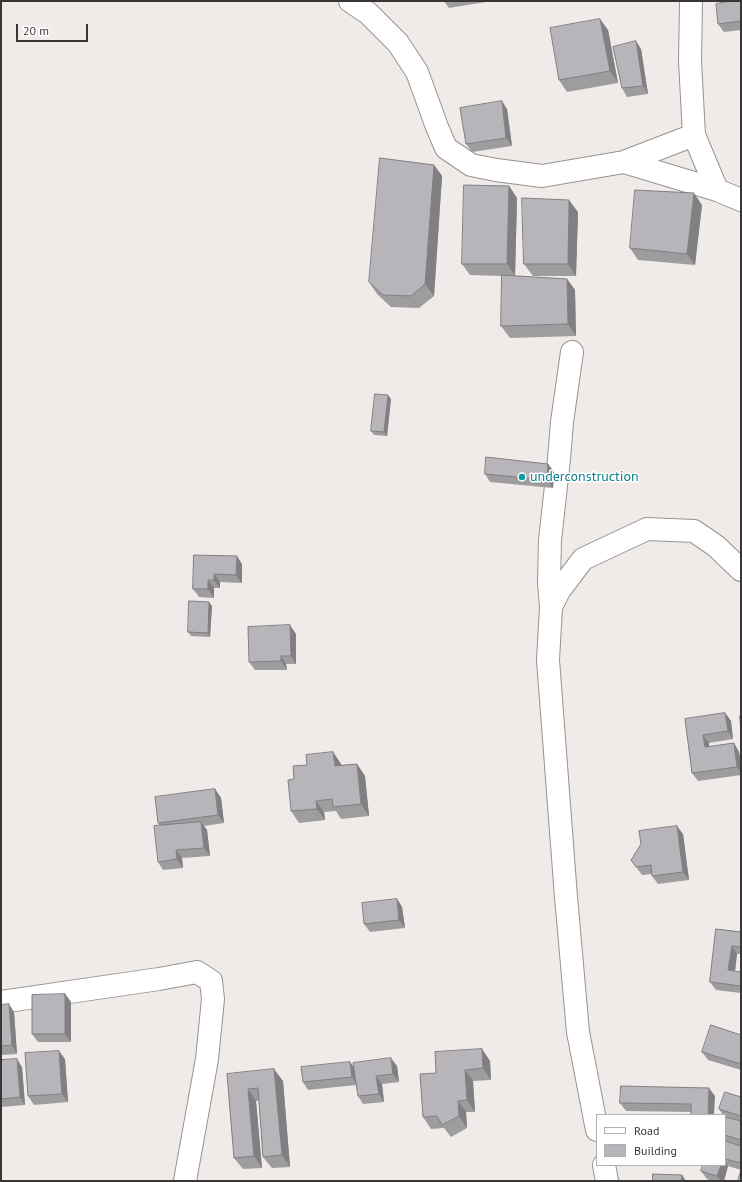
<!DOCTYPE html>
<style>
body{margin:0}
#map{position:relative;width:742px;height:1182px;overflow:hidden;background:#f0ebe8;font-family:"PT Sans",sans-serif}
canvas{display:block}
.frame{position:absolute;inset:0;border:2px solid #383635;pointer-events:none}
.legend{position:absolute;left:596px;top:1114px;width:130px;height:52px;box-sizing:border-box;background:#fff;border:1px solid #afafae;margin:0;padding:5px 7px;list-style:none;font-size:12px;color:#383635}
.legend li{display:flex;align-items:center;gap:8px;height:20px}
.legend b{width:20px;border:1px solid #afafae}
.scale{position:absolute;left:16px;top:24px;width:72px;height:18px;box-sizing:border-box;border:2px solid #383635;border-top:0;padding-left:5px;font-size:12px;line-height:14px;white-space:nowrap;color:#383635;-webkit-text-stroke:3px #fff;paint-order:stroke}
</style>
<div id="map">
<canvas width="742" height="1182"></canvas>
<div class="frame"></div>
<ul class="legend">
<li><b style="height:5px;background:#fff"></b>Road</li>
<li><b style="height:11px;background:#b7b5b9"></b>Building</li>
</ul>
<div class="scale">20 m</div>
</div>
<script>
const c = document.querySelector('canvas').getContext('2d');
c.lineJoin = 'round';
function stroke(path, color, width, dash) { c.strokeStyle = color; c.lineWidth = width; c.lineCap = dash ? 'butt' : 'round'; c.setLineDash(dash || []); c.stroke(path); }
function fill(path, color) { c.fillStyle = color; c.fill(path, 'evenodd'); }
function label(font, color, halo, rows, align = 'center') {
  c.font = font + ' "PT Sans",sans-serif'; c.lineWidth = 3; c.setLineDash([]); c.textBaseline = 'middle'; c.strokeStyle = halo; c.fillStyle = color; for (const [text, x, y, turn = 0] of rows) {
    c.save(); c.translate(x, y); c.rotate((+turn || 0) * Math.PI / 180); c.textAlign = isNaN(turn) ? turn : align; if (halo) c.strokeText(text, 0, 0); c.fillText(text, 0, 0); c.restore();
  }
}
const minor = new Path2D(`
 M 350,1 L 368,13 L 398,43 L 417,72 L 437,127 L 446,148 L 471,165 L 496,170 L 542,176 L 624,162 L 694,135
 M 691,1 L 690,61 L 694,135 L 717,190
 M 624,162 L 717,190 L 741,200
 M 572,352 L 562,422 L 559,459 L 550,540 L 549,583 L 551,607 L 548,660 L 566,897 L 578,1032 L 597,1130
 M 551,607 L 559,591 L 583,559 L 647,529 L 694,531 L 716,546 L 741,570
 M 1,1002 L 159,979 L 197,972 L 211,981 L 213,999 L 207,1059 L 185,1181
 M 604,1165 L 607,1181`);
stroke(minor, '#979390', 24);
stroke(minor, '#fff', 22);
fill(new Path2D(`
 M 444,1 L 492,1 L 449,8 Z
 M 741,1 L 741,30 L 724,32 L 718,24 Z
 M 608,30 L 618,83 L 567,92 L 559,80 Z
 M 641,49 L 648,94 L 627,97 L 622,88 Z
 M 507,109 L 512,146 L 472,152 L 466,144 Z
 M 434,165 L 442,176 L 434,296 L 419,308 L 391,307 L 377,294 L 369,282 Z
 M 509,186 L 517,198 L 515,276 L 567,279 L 575,290 L 576,336 L 510,338 L 501,326 L 502,276 L 470,275 L 462,264 Z
 M 702,205 L 695,265 L 638,260 L 630,248 Z
 M 578,212 L 576,276 L 533,276 L 524,264 Z
 M 391,399 L 387,436 L 374,435 L 371,431 Z
 M 548,464 L 554,472 L 553,488 L 490,482 L 485,474 Z
 M 194,555 L 242,564 L 242,583 L 220,582 L 220,588 L 214,588 L 214,598 L 199,597 L 193,589 Z
 M 212,606 L 210,637 L 191,636 L 188,632 Z
 M 296,634 L 296,664 L 286,664 L 287,670 L 255,670 L 249,662 Z
 M 725,713 L 731,721 L 733,739 L 709,743 L 709,747 L 734,743 L 739,752 L 741,763 L 741,775 L 698,781 L 692,773 L 685,719 Z
 M 333,752 L 341,764 L 342,765 L 357,764 L 365,776 L 369,816 L 341,819 L 336,811 L 324,812 L 325,820 L 299,823 L 291,811 L 294,779 L 307,765 Z
 M 215,789 L 221,798 L 224,823 L 204,826 L 207,830 L 210,856 L 182,858 L 183,868 L 163,870 L 158,862 L 160,826 L 158,823 Z
 M 683,834 L 689,880 L 658,884 L 652,876 L 652,874 L 642,875 L 631,860 Z
 M 397,899 L 402,907 L 405,928 L 370,932 L 364,924 Z
 M 716,929 L 741,932 L 741,954 L 737,954 L 735,971 L 741,972 L 741,993 L 716,990 L 710,982 Z
 M 65,994 L 71,1002 L 71,1042 L 38,1042 L 32,1034 Z
 M 1,1005 L 14,1012 L 17,1054 L 1,1055 Z
 M 741,1035 L 741,1070 L 708,1060 L 702,1052 Z
 M 482,1049 L 490,1061 L 491,1080 L 473,1081 L 475,1112 L 466,1112 L 467,1128 L 451,1137 L 444,1128 L 431,1129 L 423,1117 L 436,1073 Z
 M 65,1059 L 68,1102 L 34,1105 L 28,1096 Z
 M 1,1060 L 22,1067 L 25,1105 L 1,1107 Z
 M 397,1066 L 399,1082 L 382,1084 L 384,1102 L 363,1104 L 358,1096 L 356,1085 L 308,1090 L 303,1082 L 354,1067 Z
 M 227,1074 L 283,1081 L 290,1167 L 272,1168 L 263,1157 L 259,1101 L 256,1101 L 262,1168 L 243,1169 L 234,1158 Z
 M 715,1096 L 691,1112 L 626,1111 L 620,1103 Z
 M 741,1097 L 741,1181 L 741,1170 L 728,1166 L 724,1181 L 712,1181 L 707,1179 L 701,1171 L 725,1165 L 725,1115 L 723,1115 L 719,1109 Z`), '#9d9c9f');
fill(new Path2D(`
 M 600,19 L 608,30 L 618,83 L 610,71 Z
 M 636,41 L 641,49 L 648,94 L 643,86 Z
 M 502,101 L 507,109 L 512,146 L 506,138 Z
 M 434,165 L 442,176 L 434,296 L 425,284 Z
 M 509,186 L 517,198 L 515,276 L 507,264 Z
 M 694,193 L 702,205 L 695,265 L 687,254 Z
 M 569,200 L 578,212 L 576,276 L 568,264 Z
 M 567,279 L 575,290 L 576,336 L 568,324 Z
 M 388,395 L 391,399 L 387,436 L 384,432 Z
 M 548,464 L 554,472 L 553,488 L 547,480 Z
 M 237,556 L 242,564 L 242,583 L 236,575 Z
 M 214,574 L 220,582 L 220,588 L 214,580 Z
 M 208,580 L 214,588 L 214,598 L 208,589 Z
 M 209,602 L 212,606 L 210,637 L 208,633 Z
 M 290,625 L 296,634 L 296,664 L 291,656 Z
 M 281,656 L 286,664 L 287,670 L 281,661 Z
 M 725,713 L 731,721 L 733,739 L 728,731 Z
 M 703,735 L 709,743 L 710,755 L 705,747 Z
 M 734,743 L 739,752 L 741,763 L 741,773 L 737,767 Z
 M 333,752 L 341,764 L 343,778 L 335,766 Z
 M 357,764 L 365,776 L 369,816 L 361,804 Z
 M 215,789 L 221,798 L 224,823 L 218,815 Z
 M 316,801 L 324,812 L 325,820 L 317,809 Z
 M 201,822 L 207,830 L 210,856 L 204,848 Z
 M 677,826 L 683,834 L 689,880 L 683,872 Z
 M 176,850 L 182,858 L 183,868 L 177,859 Z
 M 397,899 L 402,907 L 405,928 L 399,920 Z
 M 732,946 L 737,954 L 734,979 L 728,970 Z
 M 65,994 L 71,1002 L 71,1042 L 65,1034 Z
 M 9,1004 L 14,1012 L 17,1054 L 12,1045 Z
 M 482,1049 L 490,1061 L 491,1080 L 483,1068 Z
 M 59,1051 L 65,1059 L 68,1102 L 62,1094 Z
 M 391,1058 L 397,1066 L 399,1082 L 393,1074 Z
 M 17,1059 L 22,1067 L 25,1105 L 20,1097 Z
 M 350,1062 L 356,1070 L 357,1085 L 352,1077 Z
 M 274,1069 L 283,1081 L 290,1167 L 282,1155 Z
 M 465,1070 L 473,1081 L 475,1112 L 467,1100 Z
 M 376,1076 L 382,1084 L 384,1102 L 379,1094 Z
 M 709,1088 L 715,1096 L 714,1115 L 708,1115 Z
 M 248,1089 L 256,1101 L 262,1168 L 254,1156 Z
 M 458,1101 L 466,1112 L 467,1128 L 459,1116 Z
 M 725,1161 L 728,1166 L 724,1181 L 721,1181 L 717,1176 L 721,1165 L 725,1165 Z
 M 682,1175 L 686,1181 L 681,1181 Z`), '#807f82');
const building = new Path2D(`
 M 731,1 L 741,1 L 741,21 L 718,24 L 716,4 Z
 M 600,19 L 610,71 L 559,80 L 550,28 Z
 M 636,41 L 643,86 L 622,88 L 613,47 Z
 M 502,101 L 506,138 L 466,144 L 460,108 Z
 M 380,158 L 434,165 L 425,284 L 411,296 L 383,295 L 369,282 Z
 M 464,185 L 509,186 L 507,264 L 462,264 Z
 M 635,190 L 694,193 L 687,254 L 630,248 Z
 M 522,198 L 569,200 L 568,264 L 524,264 Z
 M 502,275 L 567,279 L 568,324 L 501,326 Z
 M 375,394 L 388,395 L 384,432 L 371,431 Z
 M 486,457 L 548,464 L 547,480 L 485,474 Z
 M 194,555 L 237,556 L 236,575 L 214,574 L 214,580 L 208,580 L 208,589 L 193,589 Z
 M 189,601 L 209,602 L 208,633 L 188,632 Z
 M 290,625 L 291,656 L 281,656 L 281,661 L 249,662 L 248,627 Z
 M 725,713 L 728,731 L 703,735 L 705,747 L 734,743 L 737,767 L 692,773 L 685,719 Z
 M 740,716 L 741,716 L 741,729 Z
 M 333,752 L 335,766 L 357,764 L 361,804 L 333,807 L 332,799 L 316,801 L 317,809 L 291,811 L 288,780 L 294,779 L 293,766 L 307,765 L 306,755 Z
 M 215,789 L 218,815 L 158,823 L 155,797 Z
 M 201,822 L 204,848 L 176,850 L 177,859 L 158,862 L 154,826 Z
 M 677,826 L 683,872 L 652,876 L 651,865 L 636,867 L 631,860 L 641,844 L 639,831 Z
 M 397,899 L 399,920 L 364,924 L 362,903 Z
 M 716,929 L 741,932 L 741,947 L 732,946 L 728,970 L 741,972 L 741,986 L 710,982 Z
 M 65,994 L 65,1034 L 32,1034 L 32,995 Z
 M 9,1004 L 12,1045 L 1,1046 L 1,1005 Z
 M 711,1025 L 741,1035 L 741,1064 L 702,1052 Z
 M 482,1049 L 483,1068 L 465,1070 L 467,1100 L 458,1101 L 459,1116 L 442,1125 L 437,1116 L 423,1117 L 420,1074 L 436,1073 L 435,1052 Z
 M 59,1051 L 62,1094 L 28,1096 L 25,1053 Z
 M 391,1058 L 393,1074 L 376,1076 L 379,1094 L 358,1096 L 353,1063 Z
 M 17,1059 L 20,1097 L 1,1099 L 1,1060 Z
 M 350,1062 L 352,1077 L 303,1082 L 301,1067 Z
 M 274,1069 L 282,1155 L 263,1157 L 258,1088 L 248,1089 L 254,1156 L 234,1158 L 227,1074 Z
 M 621,1086 L 709,1088 L 708,1115 L 691,1115 L 691,1104 L 620,1103 Z
 M 725,1092 L 741,1097 L 741,1116 L 719,1109 Z
 M 725,1117 L 741,1121 L 741,1140 L 725,1135 Z
 M 725,1141 L 741,1146 L 741,1163 L 725,1159 Z
 M 703,1165 L 721,1165 L 717,1176 L 701,1171 Z
 M 741,1170 L 741,1181 L 738,1181 Z
 M 653,1174 L 682,1175 L 681,1181 L 653,1181 Z`);
fill(building, '#b7b5b9');
stroke(building, '#807f82', 1);
for (const [x, y, r, color] of [
 [522,477,4,"#0f9aa8"]
]) { const dot = new Path2D(); dot.arc(x, y, r, 0, 2 * Math.PI); c.fillStyle = color; c.fill(dot); stroke(dot, '#fff', 1.5); }
label('14px', '#0d838f', '#fff', [
 ["underconstruction",530,477]
], 'left');
</script>
